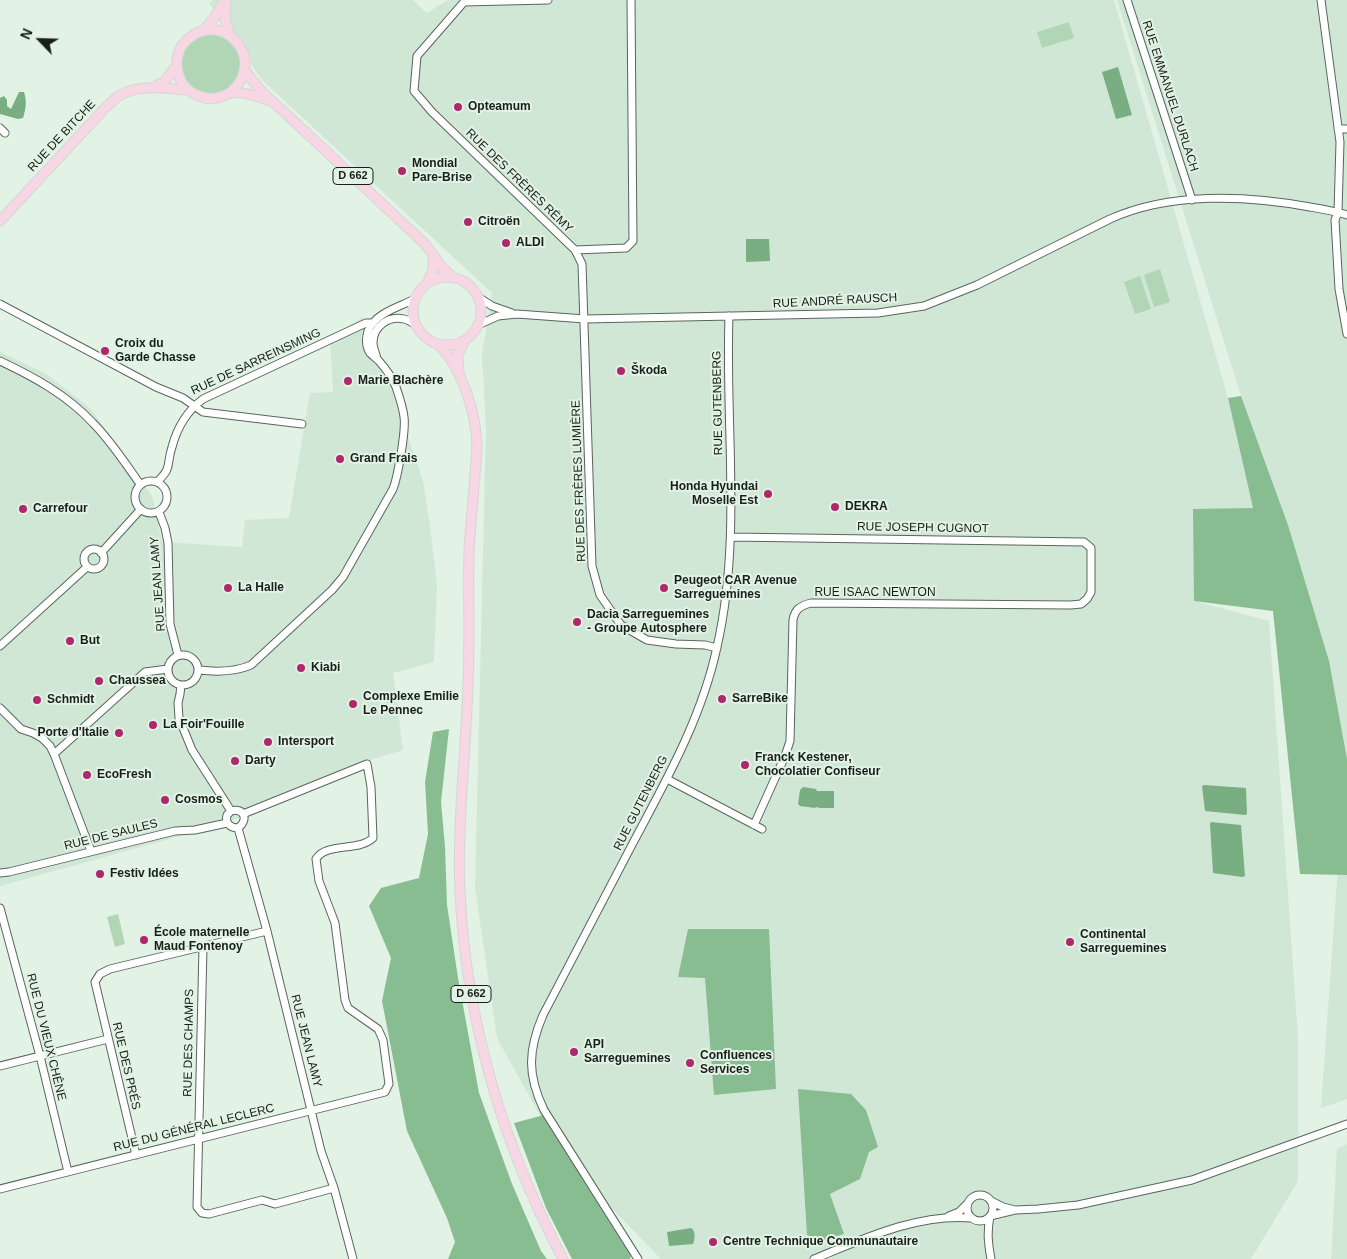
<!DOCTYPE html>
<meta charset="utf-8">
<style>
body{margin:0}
#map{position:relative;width:1347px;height:1259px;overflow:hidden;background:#e2f2e4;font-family:Arial,sans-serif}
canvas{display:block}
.north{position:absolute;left:15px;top:15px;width:50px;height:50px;-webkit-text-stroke:4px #e2f2e4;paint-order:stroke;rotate:294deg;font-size:14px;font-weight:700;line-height:20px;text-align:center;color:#181e19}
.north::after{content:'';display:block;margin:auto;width:18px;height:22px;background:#181e19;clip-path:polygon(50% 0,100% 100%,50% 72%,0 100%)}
</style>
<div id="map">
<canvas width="1347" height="1259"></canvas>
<div class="north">N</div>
</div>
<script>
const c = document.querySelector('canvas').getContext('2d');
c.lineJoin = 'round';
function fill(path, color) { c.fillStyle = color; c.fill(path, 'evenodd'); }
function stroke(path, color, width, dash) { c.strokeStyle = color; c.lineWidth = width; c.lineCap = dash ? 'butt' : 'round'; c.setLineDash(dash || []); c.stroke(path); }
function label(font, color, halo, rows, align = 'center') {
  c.font = font + ' Arial,sans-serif'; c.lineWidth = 4; c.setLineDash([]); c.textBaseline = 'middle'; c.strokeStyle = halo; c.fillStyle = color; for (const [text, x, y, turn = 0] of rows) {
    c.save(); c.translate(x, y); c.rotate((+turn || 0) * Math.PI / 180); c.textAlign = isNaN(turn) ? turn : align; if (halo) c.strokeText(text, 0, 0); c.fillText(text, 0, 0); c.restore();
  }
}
fill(new Path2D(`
 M 213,0 L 413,0 L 427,13 L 448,0 L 1114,0 L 1228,398 L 1253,508 L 1194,601 L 1269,621 L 1298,1038 L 1298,1181 L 1251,1259 L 661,1259 L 564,1159 L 497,1038 L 475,887 L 486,429 L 482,354 L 492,293 L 262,80 L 209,3 Z
 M 1117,0 L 1347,0 L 1347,1099 L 1321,1108 L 1346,753 L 1288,525 L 1241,396 Z
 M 363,317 L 396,388 L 404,425 L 423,481 L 430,526 L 437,584 L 434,662 L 393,673 L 403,750 L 367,761 L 238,818 L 184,835 L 0,886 L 0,352 L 48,375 L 90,408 L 152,496 L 162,542 L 242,547 L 245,520 L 289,518 L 310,393 L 333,392 L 330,338 Z
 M 1347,1144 L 1347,1259 L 1331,1259 L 1337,1149 Z`), '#d1e7d5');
fill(new Path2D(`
 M 1069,22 L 1074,38 L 1042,48 L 1037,32 Z
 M181 63a30 30 0 1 1 60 0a30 30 0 1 1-60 0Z
 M 1160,269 L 1170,302 L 1154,307 L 1144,275 Z
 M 1140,276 L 1151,309 L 1135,314 L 1124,282 Z
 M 118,914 L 125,944 L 115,947 L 107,917 Z`), '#b0d6b6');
fill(new Path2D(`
 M 1241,396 L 1288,525 L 1329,661 L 1347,759 L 1347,875 L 1300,874 L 1273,611 L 1194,601 L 1193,509 L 1253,508 L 1228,398 Z
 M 449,729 L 441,802 L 445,847 L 447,905 L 458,978 L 479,1093 L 512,1184 L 541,1251 L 547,1259 L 448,1259 L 455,1242 L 447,1218 L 407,1131 L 382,1001 L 391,958 L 369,906 L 381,888 L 419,878 L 428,834 L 425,782 L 433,732 Z
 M 688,929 L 769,929 L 776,1089 L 714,1095 L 705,978 L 678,977 Z
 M 798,1089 L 851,1094 L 866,1110 L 878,1147 L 869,1152 L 860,1179 L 830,1194 L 844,1234 L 821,1241 L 807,1235 Z
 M 544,1115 L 629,1249 L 631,1256 L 630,1259 L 572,1259 L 546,1208 L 514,1123 Z`), '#88bd92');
fill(new Path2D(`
 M 1118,67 L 1132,115 L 1116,119 L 1102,72 Z
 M 19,92 L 24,92 C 27,102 26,108 23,118 L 18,119 L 0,114 L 0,98 L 4,96 L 7,100 L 7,106 L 11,109 Z
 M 746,239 L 769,239 L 770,261 L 746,262 Z
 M 1204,785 L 1246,788 L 1247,814 L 1245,815 L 1205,811 L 1202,786 Z
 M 803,787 L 816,789 L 817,791 L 834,791 L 834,808 L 820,808 L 816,807 L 815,808 L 800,806 L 798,804 L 800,790 Z
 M 1211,822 L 1241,825 L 1245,876 L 1242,877 L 1213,873 L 1210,824 Z
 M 691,1228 C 696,1231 695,1239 693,1244 L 669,1246 L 667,1232 Z`), '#79ae83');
const minor = new Path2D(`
 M 548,0 L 464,2 L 417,56 L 414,91 L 432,112 L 575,250 L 582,264 L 592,566 L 600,595 L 621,625 L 647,640 L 676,644 L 705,645 L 717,648
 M 1127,0 L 1192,200
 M 1321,0 L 1340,142 L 1338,212 L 1335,220 L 1339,289 L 1347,334
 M 0,128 L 5,133
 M 1338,129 L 1347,129
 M 575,250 L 626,248 L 633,241 L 631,0
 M 478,297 L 492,306 L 512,313
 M 0,304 L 156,387 L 183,398 L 203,412 L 302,424
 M 478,325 L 498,316 L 517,314 L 585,319 L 878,313 L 924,306 L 977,285 L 1110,219 C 1170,192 1246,195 1310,207 C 1322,209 1335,211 1347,215
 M 377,359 C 376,353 373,348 373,343 C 373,327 388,315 404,319 C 408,320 411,322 415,324
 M 0,361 C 34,377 67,395 93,423 C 111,441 125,463 140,484
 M135 497a16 16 0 1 1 32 0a16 16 0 1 1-32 0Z
 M 157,482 C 173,467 166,465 172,447 C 177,428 187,411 203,399 L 366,323 L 372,323
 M 159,512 L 165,528 L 168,543 L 170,624 L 178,655
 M 731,537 L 1084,542 L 1091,548 L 1091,592 L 1087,599 L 1081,604 L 1071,605 L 811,603 C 800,606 795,609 793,620 L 790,741 L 785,756 L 754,825
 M84 559a10 10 0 1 1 20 0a10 10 0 1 1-20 0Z
 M 101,553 L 141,509
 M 0,646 L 87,567
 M168 670a15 15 0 1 1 30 0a15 15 0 1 1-30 0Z
 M 199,670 C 216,672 235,672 251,665 L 332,590 L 343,577 L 393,489 C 398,476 406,430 404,417 C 403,407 399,396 396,387 C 392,377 386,369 379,361 C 376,358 373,356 370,353 C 366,347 366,338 368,331 C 375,313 399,307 415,299
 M 181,685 L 180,694 L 178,703 L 179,718 L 192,750 L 231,811
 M 0,708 L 21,729 L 33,733 L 42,738 L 50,746 L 54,754 L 91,851
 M 54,754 L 145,672 L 168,669
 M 667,779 L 762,829
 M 231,811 C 244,807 249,820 238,828
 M 231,811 L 227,815 C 225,823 230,828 238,828
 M 238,828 L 267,931 L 321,1151 L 334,1188 L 353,1259
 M 0,873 L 9,872 L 175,831 L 195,830 L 227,823
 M 0,908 L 40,1056 L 68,1172
 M 203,947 L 197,1207 L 202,1213 L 209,1214 L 262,1200 L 275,1204 L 334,1188
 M 0,1066 L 108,1039
 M 136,1155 L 95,982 L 100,974 L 110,969 L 267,931
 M 0,1189 L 385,1092 L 389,1084 L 383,1040 L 378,1029 L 348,1008 L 345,1000 L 335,923 L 319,881 L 316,859 C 326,842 358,852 373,838 L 371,787 L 367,764 L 243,814
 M967 1208a13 13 0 1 1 26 0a13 13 0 1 1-26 0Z
 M 1015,1210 L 1038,1209 L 1078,1205 L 1192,1180 L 1347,1124
 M 949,1216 L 959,1212 L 968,1203
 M 638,1259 L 544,1110 C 527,1075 528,1050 543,1015 C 573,957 604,899 634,841 C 667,779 702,717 717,647 C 742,538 725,426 729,316
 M 814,1259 C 863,1239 918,1213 972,1218
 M 991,1259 C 988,1243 987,1232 990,1216 L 1015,1210 L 1003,1207 L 991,1201`);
const major = new Path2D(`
 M 226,2 L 225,19 L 230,36
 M 204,30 L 214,18 L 225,0
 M 245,70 C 255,86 267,98 282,110 L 425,244 L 442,267 L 453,278
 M 154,87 L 164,82 L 176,66
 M 231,92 C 269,58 221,9 188,39 C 181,45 177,53 177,62 C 176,75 183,88 194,94 C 203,99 214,100 224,96 C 226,95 228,93 230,93 C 240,90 259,97 268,100
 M 0,221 L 107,106 C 111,103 115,98 119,96 C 139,83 166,89 188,90
 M413 311a34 34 0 1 1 68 0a34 34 0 1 1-68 0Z
 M 428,282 L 433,269 L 433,256
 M 439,345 C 463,370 476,413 477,447 C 475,481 471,516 469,551 C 468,595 470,640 468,684 C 466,754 457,823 460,892 C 466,1021 503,1146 563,1259
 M 459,373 L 458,355 L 464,342`);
stroke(minor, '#59665b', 9);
stroke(major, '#d5d6d6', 11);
stroke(minor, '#fff', 7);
stroke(major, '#f8d7e4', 9);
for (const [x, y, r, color] of [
 [458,107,5,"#ae286e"],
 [402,171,5,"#ae286e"],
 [468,222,5,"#ae286e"],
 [506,243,5,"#ae286e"],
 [105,351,5,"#ae286e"],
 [621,371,5,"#ae286e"],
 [348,381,5,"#ae286e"],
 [340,459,5,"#ae286e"],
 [768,494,5,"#ae286e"],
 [835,507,5,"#ae286e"],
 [23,509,5,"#ae286e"],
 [228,588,5,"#ae286e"],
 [664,588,5,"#ae286e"],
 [577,622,5,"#ae286e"],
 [70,641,5,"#ae286e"],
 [301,668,5,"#ae286e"],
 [99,681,5,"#ae286e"],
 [722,699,5,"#ae286e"],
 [37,700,5,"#ae286e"],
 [353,704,5,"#ae286e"],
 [153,725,5,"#ae286e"],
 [119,733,5,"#ae286e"],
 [268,742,5,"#ae286e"],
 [235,761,5,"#ae286e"],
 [745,765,5,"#ae286e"],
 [87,775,5,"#ae286e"],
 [165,800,5,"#ae286e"],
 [100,874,5,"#ae286e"],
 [144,940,5,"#ae286e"],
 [1070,942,5,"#ae286e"],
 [574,1052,5,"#ae286e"],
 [690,1063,5,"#ae286e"],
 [713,1242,5,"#ae286e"]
]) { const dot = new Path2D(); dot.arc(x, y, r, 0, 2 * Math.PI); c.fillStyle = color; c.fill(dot); stroke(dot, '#e2f2e4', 2); }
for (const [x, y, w] of [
 [353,176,40],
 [471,994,40]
]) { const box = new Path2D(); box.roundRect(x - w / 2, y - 8.5, w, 17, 4); c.fillStyle = '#e2f2e4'; c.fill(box); stroke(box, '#181e19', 1); }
label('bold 11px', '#181e19', null, [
 ["D 662",353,176],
 ["D 662",471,994]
]);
label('12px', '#181e19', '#e2f2e4', [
 ["RUE EMMANUEL DURLACH",1170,96,72],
 ["RUE DE BITCHE",62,136,-47],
 ["RUE DES FRÈRES RÉMY",519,181,44],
 ["RUE ANDRÉ RAUSCH",835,301,-3],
 ["RUE DE SARREINSMING",256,362,-25],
 ["RUE GUTENBERG",718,403,-91],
 ["RUE DES FRÈRES LUMIÈRE",579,481,-92],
 ["RUE JOSEPH CUGNOT",923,528,1],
 ["RUE JEAN LAMY",158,584,-94],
 ["RUE ISAAC NEWTON",875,593],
 ["RUE GUTENBERG",641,803,-63],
 ["RUE DE SAULES",111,835,-14],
 ["RUE DU VIEUX CHÊNE",46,1037,76],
 ["RUE JEAN LAMY",306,1041,76],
 ["RUE DES CHAMPS",189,1043,-89],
 ["RUE DES PRÉS",126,1066,77],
 ["RUE DU GÉNÉRAL LECLERC",194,1128,-14]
]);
label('bold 12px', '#181e19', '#e2f2e4', [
 ["Opteamum",468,107],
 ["Mondial",412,164],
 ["Pare-Brise",412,178],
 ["Citroën",478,222],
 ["ALDI",516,243],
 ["Croix du",115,344],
 ["Garde Chasse",115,358],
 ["Škoda",631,371],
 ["Marie Blachère",358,381],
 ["Grand Frais",350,459],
 ["Honda Hyundai",758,487,"right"],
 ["Moselle Est",758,501,"right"],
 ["DEKRA",845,507],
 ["Carrefour",33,509],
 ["Peugeot CAR Avenue",674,581],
 ["Sarreguemines",674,595],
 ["La Halle",238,588],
 ["Dacia Sarreguemines",587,615],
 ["- Groupe Autosphere",587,629],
 ["But",80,641],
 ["Kiabi",311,668],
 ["Chaussea",109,681],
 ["Complexe Emilie",363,697],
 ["Le Pennec",363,711],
 ["SarreBike",732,699],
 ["Schmidt",47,700],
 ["La Foir'Fouille",163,725],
 ["Porte d'Italie",109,733,"right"],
 ["Intersport",278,742],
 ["Franck Kestener,",755,758],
 ["Chocolatier Confiseur",755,772],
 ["Darty",245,761],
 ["EcoFresh",97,775],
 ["Cosmos",175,800],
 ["Festiv Idées",110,874],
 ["École maternelle",154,933],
 ["Maud Fontenoy",154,947],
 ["Continental",1080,935],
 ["Sarreguemines",1080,949],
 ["API",584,1045],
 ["Sarreguemines",584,1059],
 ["Confluences",700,1056],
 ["Services",700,1070],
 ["Centre Technique Communautaire",723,1242]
], 'left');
</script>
